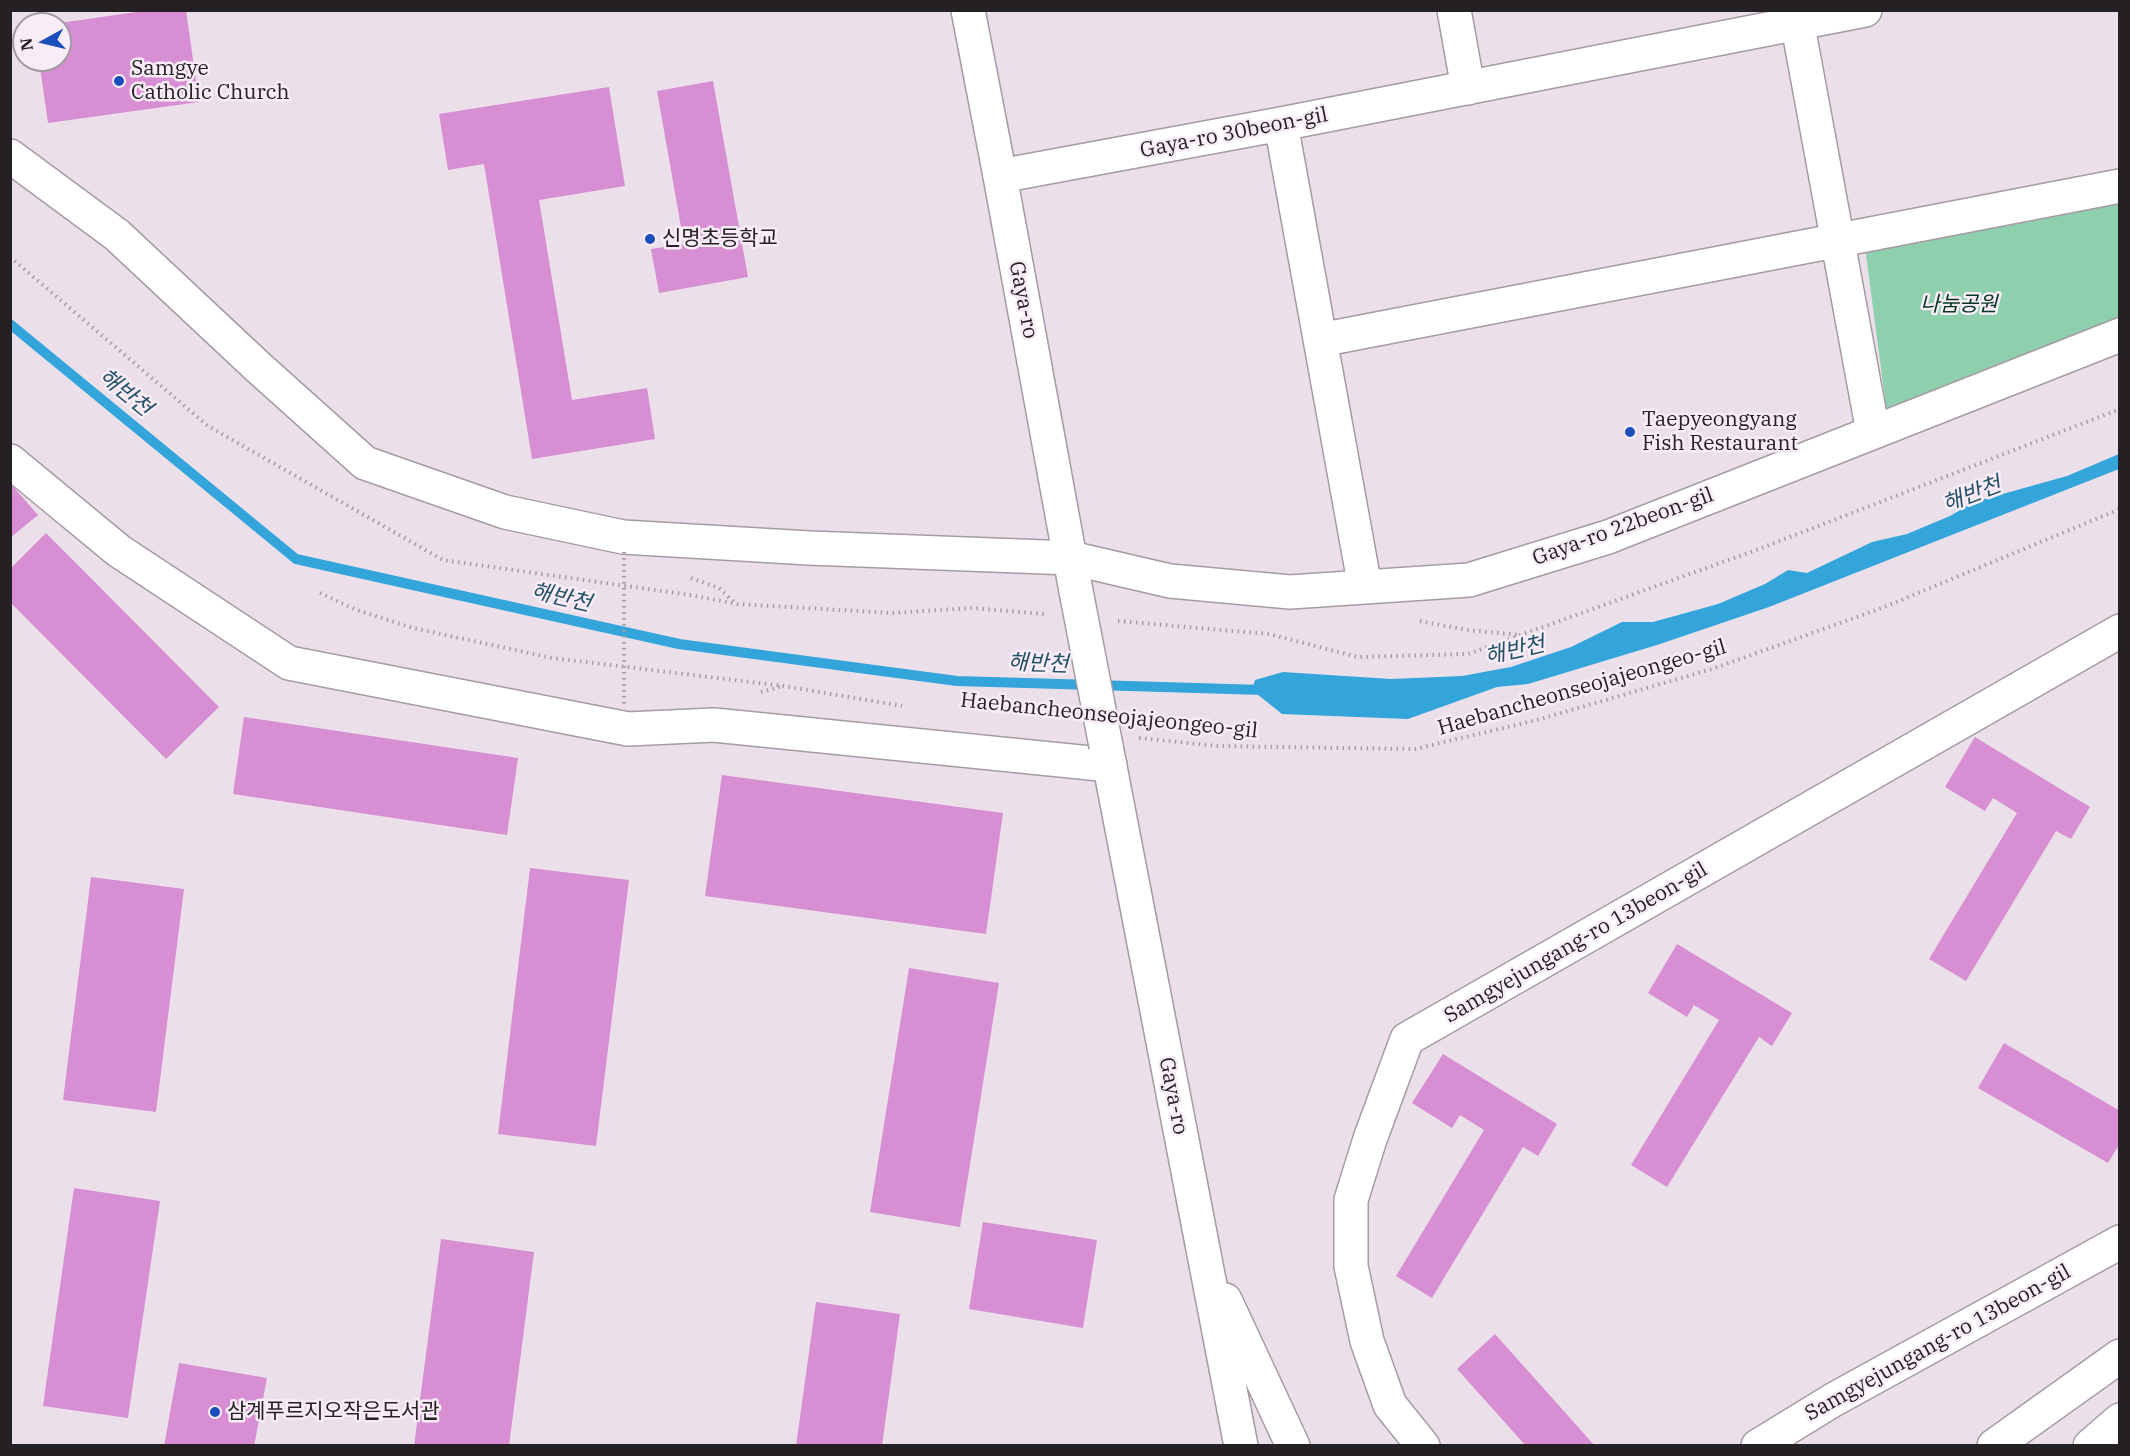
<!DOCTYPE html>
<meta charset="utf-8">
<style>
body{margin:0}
#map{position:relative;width:2130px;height:1456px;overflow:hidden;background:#ebe0ea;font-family:"IBM Plex Serif",serif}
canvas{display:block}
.frame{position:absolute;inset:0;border:12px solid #242024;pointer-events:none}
.north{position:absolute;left:12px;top:12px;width:60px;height:60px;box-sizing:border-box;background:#f8edf7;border:2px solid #a39ba3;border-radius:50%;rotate:262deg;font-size:16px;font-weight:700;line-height:24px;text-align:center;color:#242024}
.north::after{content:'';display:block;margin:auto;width:21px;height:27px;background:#1a4fbb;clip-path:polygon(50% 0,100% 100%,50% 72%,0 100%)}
</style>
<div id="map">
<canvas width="2130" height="1456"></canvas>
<div class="frame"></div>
<div class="north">N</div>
</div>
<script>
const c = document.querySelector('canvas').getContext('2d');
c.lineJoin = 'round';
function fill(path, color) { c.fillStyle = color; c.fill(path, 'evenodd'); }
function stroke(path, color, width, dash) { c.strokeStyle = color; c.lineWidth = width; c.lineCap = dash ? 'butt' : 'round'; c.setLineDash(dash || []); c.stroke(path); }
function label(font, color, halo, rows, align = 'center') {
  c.font = font + ' "IBM Plex Serif","Noto Sans KR",serif'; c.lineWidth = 5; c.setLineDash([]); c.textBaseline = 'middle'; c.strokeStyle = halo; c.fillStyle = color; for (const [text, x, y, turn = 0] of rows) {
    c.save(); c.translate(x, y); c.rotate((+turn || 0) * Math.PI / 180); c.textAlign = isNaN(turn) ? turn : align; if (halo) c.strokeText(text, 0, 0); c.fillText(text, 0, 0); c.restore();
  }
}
fill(new Path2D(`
 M 2119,190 L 2119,330 L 1888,421 L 1864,240 Z`), '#8ecfad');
fill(new Path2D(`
 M 2119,454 L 2119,469 L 1769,607 L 1657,645 L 1528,684 L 1497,687 L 1408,719 L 1282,714 L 1252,690 L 1255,680 L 1283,672 L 1391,679 L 1462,676 L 1511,667 L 1571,647 L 1622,622 L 1653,622 L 1718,604 L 1765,584 L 1788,570 L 1807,573 L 1872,542 L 1907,534 L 1950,516 L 1974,502 L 2067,476 Z`), '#33a5db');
stroke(new Path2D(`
 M 10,324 L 296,559 L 679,644 L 957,681 L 1264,690`), '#33a5db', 10);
fill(new Path2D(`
 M 150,10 L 186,10 L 199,102 L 48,123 L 39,60 L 60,60 L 60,23 Z
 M 713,81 L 748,277 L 659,293 L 651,249 L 684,244 L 657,91 Z
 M 609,87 L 625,186 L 539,200 L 572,400 L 647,388 L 655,439 L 532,459 L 484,164 L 448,170 L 439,114 Z
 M 10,483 L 38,515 L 10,538 Z
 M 46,533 L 219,707 L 166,759 L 10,602 L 10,569 Z
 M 244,717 L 518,758 L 507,835 L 233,794 Z
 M 1975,737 L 2090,807 L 2071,839 L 2056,831 L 1966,981 L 1929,959 L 2017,813 L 1993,798 L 1985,811 L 1945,787 Z
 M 722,775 L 1003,813 L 986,934 L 705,896 Z
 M 530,868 L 629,880 L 596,1146 L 498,1134 Z
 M 91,877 L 184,889 L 156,1112 L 63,1100 Z
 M 1677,944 L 1792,1013 L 1772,1046 L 1759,1037 L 1667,1187 L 1631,1165 L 1719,1020 L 1694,1005 L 1687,1017 L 1648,993 Z
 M 909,968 L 999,983 L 960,1227 L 870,1212 Z
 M 2004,1043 L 2120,1111 L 2120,1143 L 2108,1163 L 1978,1088 Z
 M 1443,1054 L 1557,1124 L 1538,1156 L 1523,1147 L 1432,1298 L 1396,1276 L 1484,1130 L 1460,1115 L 1452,1128 L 1412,1103 Z
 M 74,1188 L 160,1201 L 128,1418 L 43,1406 Z
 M 983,1222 L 1097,1240 L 1083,1328 L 969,1309 Z
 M 441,1239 L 534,1252 L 509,1446 L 414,1446 Z
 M 816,1302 L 900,1314 L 882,1446 L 796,1446 Z
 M 1495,1334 L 1595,1446 L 1526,1446 L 1457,1369 Z
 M 179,1363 L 267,1378 L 254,1446 L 164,1446 Z`), '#d78ed3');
const minor = new Path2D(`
 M 1454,10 L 1468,88
 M 1795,10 L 1873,432
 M 1281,124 L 1365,587
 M 10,156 L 117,235 L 258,367 L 365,463 L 505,512 L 623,537 L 809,548 L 1071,558 L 1170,581 L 1290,592 L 1469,580 L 1608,537 L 2120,335
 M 1000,176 L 1281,124 L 1865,10
 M 1320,340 L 2120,186
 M 10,461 L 119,551 L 289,663 L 628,729 L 714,725 L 1110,765
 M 1423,1446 L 1390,1405 L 1367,1341 L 1351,1266 L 1351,1200 L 1370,1139 L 1407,1039 L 2120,631
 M 1758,1446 L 1833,1400 L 2120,1242`);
const major = new Path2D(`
 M 968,10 L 1000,176 L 1076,591
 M 1106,746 L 1241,1446
 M 1225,1300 L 1293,1446
 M 1994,1446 L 2120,1356
 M 2090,1446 L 2120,1420`);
stroke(minor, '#a59ba4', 36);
stroke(major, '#a59ba4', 36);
stroke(new Path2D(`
 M 10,257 L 208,426 L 443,560 L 690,595 L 737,604 L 892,613 L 972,608 L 1045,614
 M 691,578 L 719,588 L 736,604
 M 320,593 L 354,609 L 413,628 L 552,658 L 784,686 L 902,706
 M 1118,621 L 1269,634 L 1358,657 L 1468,654 L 1759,549 L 2120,409
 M 1420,621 L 1468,630 L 1520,635
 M 761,692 L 780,687
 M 1139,738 L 1216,746 L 1415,749 L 1537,720 L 1712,669 L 1882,608 L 2120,509`), '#a59ca4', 4, [1.5, 4.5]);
stroke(minor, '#fff', 33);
stroke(major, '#fff', 33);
const majorBridge = new Path2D(`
 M 1076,591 L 1106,746`);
stroke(majorBridge, '#a59ba4', 36, []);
stroke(new Path2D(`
 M 624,552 L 624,705`), '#a59ca4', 4, [1.5, 4.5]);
stroke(majorBridge, '#fff', 33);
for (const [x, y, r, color] of [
 [119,81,6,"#1a4fbb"],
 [650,239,6,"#1a4fbb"],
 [1630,432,6,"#1a4fbb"],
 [215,1412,6,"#1a4fbb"]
]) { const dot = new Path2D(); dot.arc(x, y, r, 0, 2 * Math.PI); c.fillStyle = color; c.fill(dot); stroke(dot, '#f8edf7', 2); }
label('21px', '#242024', '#f8edf7', [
 ["Samgye",131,69],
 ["Catholic Church",131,93],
 ["신명초등학교",662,239],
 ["Taepyeongyang",1642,420],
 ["Fish Restaurant",1642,444],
 ["삼계푸르지오작은도서관",227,1412]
], 'left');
label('21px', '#242024', '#f8edf7', [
 ["Gaya-ro 30beon-gil",1234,133,-11],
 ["Gaya-ro",1023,300,79],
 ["Gaya-ro 22beon-gil",1623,527,-20],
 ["Haebancheonseojajeongeo-gil",1582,688,-16],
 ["Haebancheonseojajeongeo-gil",1109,716,6],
 ["Samgyejungang-ro 13beon-gil",1576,943,-30],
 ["Gaya-ro",1173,1096,79],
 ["Samgyejungang-ro 13beon-gil",1938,1343,-29]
]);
label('italic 21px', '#033521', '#f8edf7', [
 ["나눔공원",1959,305]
]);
label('italic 22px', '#245168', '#f8edf7', [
 ["해반천",125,393,39],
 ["해반천",1972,495,-21],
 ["해반천",561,598,13],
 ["해반천",1515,651,-13],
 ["해반천",1038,664,2]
]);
</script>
